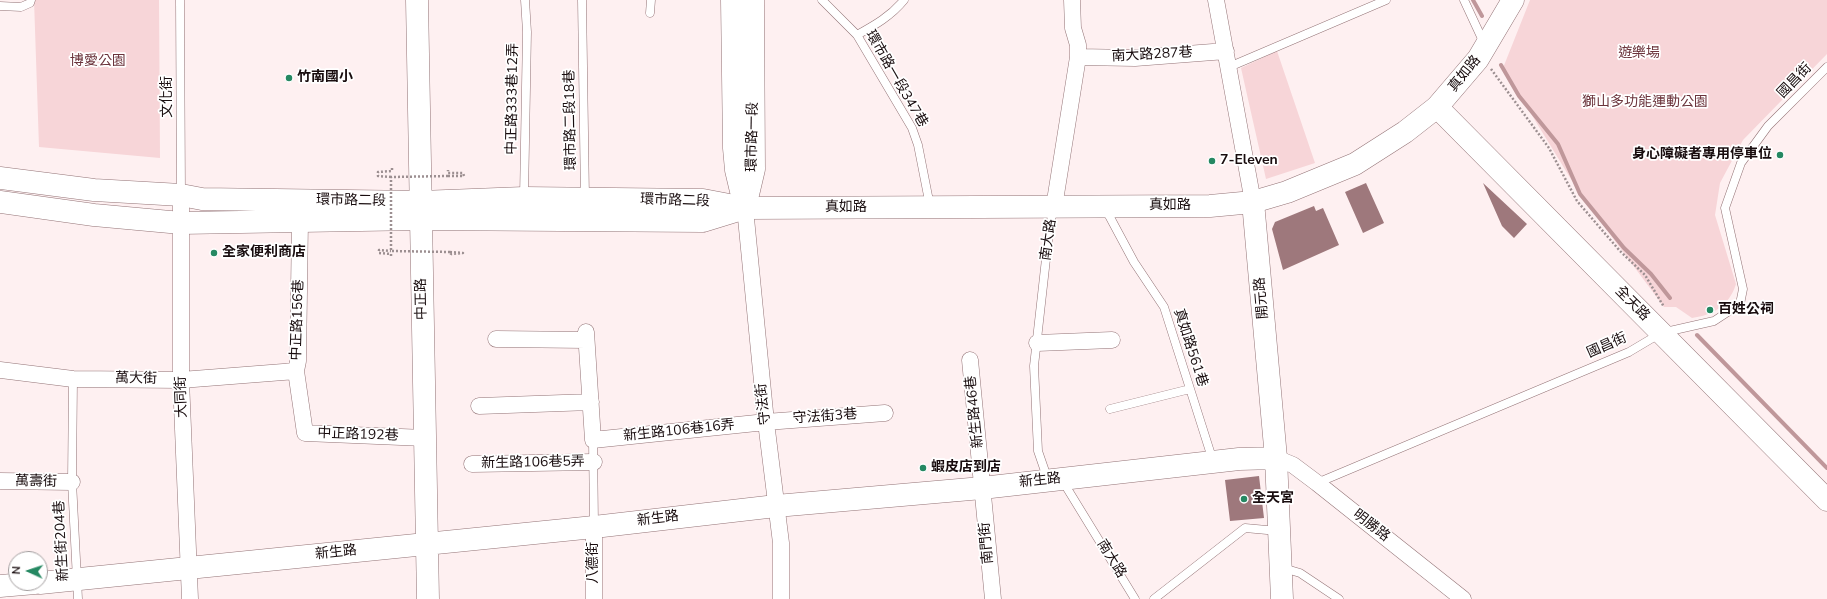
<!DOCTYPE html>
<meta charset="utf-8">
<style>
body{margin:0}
#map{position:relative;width:1827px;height:599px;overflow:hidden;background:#fef0f1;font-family:"Nunito Sans",sans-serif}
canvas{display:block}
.north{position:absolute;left:8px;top:551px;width:40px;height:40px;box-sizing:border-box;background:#fff;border:1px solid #a39e9f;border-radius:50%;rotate:273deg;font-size:11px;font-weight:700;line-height:16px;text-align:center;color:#180c0e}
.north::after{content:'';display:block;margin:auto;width:14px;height:18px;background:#258862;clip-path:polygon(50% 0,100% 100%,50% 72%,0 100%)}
</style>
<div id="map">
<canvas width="1827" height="599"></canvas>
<div class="north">N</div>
</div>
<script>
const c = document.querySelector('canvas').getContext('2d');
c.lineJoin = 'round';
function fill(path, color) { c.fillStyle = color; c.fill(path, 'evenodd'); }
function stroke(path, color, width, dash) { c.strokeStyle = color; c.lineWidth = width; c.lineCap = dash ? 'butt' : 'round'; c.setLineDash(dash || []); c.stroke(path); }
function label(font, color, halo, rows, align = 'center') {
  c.font = font + ' "Nunito Sans","Noto Sans TC",sans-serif'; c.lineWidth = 3.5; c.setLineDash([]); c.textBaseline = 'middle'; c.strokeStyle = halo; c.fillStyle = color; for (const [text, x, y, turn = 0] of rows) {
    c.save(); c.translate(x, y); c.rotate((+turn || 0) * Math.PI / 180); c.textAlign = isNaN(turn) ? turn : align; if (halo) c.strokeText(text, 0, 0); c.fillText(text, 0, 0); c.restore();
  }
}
fill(new Path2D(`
 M 34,0 L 159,0 L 160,158 L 39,147 Z
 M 1530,0 L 1827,0 L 1827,54 L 1743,140 L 1720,183 L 1715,215 L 1736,284 C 1729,306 1713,315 1692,318 L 1676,307 L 1664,307 L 1580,194 L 1503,68 Z
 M 1277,51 L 1315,163 L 1266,179 L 1241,68 Z`), '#f7d5d8');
stroke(new Path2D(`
 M 1473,0 L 1482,16
 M 1501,65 L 1519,96 L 1558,144 L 1580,194 L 1624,248 L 1651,274 L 1670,298
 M 1697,335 L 1827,468`), '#bf979a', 4);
fill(new Path2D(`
 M 1366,183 L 1384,223 L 1363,233 L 1345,192 Z
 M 1483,183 L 1527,224 L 1514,238 L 1502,226 Z
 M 1314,206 L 1316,211 L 1323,208 L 1339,245 L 1283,270 L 1272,229 L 1275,222 Z
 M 1259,476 L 1264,518 L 1230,521 L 1225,480 Z`), '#9e787c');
const lane = new Path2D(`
 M 180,0 L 181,194
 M 582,0 L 585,198
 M 822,0 L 857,35 L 912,128 L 918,145 L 930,206
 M 1464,0 L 1484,43
 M 0,6 L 21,7 L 30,3 L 31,0
 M 650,13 L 651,0
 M 857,35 C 875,25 891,16 904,0
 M 1229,67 L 1386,0
 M 524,197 L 527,32 L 525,0
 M 1105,208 L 1134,262 L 1164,307 L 1213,461
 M 73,379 L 72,482 L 78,599
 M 1110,409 L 1190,389
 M 593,440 L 594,525
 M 1048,480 L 1038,451 L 1034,366 L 1048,241 L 1053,208
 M 1062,480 L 1135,599
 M 1317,483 L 1629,352 L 1661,333 L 1714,321 L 1740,304 L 1743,289 L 1725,208 L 1741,163 L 1768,126 L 1827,67
 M 1283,568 L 1300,573 L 1339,599
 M 1154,599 L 1245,528 L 1278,531`);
const street = new Path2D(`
 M 1216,0 L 1253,202
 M 1078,57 L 1135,58 L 1226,51
 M 181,195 L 181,380 L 190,599
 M 1054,207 L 1078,57 L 1078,45 L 1073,28 L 1072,0
 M 745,208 L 766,422 L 781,543 L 781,599
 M 300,221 L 298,361 L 296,371 L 305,433 L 425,438
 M 586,332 L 593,440 L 766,422 L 885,413
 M 496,339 L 586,340
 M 1037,343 L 1112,340
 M 970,360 L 993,599
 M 0,370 L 73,379 L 181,380 L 296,371
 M 479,406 L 591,402
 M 1276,458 L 1293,465 L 1317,483 L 1463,599
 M 472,464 L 594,462
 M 0,481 L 72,482
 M 594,599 L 594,527`);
const secondary = new Path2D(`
 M 417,0 L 428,599
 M 732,0 L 734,148 L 736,170 L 745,208
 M 1437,107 L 1478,59 L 1513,0
 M 1253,202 L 1276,458 L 1282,599
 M 746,203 L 754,169 L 753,0
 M 40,583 L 594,527 L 776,506 L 982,488 L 1239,459 L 1276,458
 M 0,586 L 35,583`);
const primary = new Path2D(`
 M 0,178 L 94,190 L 181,195 L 202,199 L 421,202 L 524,198 L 703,200 L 745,208 L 1210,206 L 1253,202 L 1287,192 L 1355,164 L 1405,132 L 1437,107 L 1827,500
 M 0,202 L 94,215 L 181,223 L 420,219 L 703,221 L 742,209`);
stroke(lane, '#937376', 9);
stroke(street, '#937376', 17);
stroke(secondary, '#937376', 23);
stroke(primary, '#937376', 23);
stroke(new Path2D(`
 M 1491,69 L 1549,148 L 1577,201 L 1620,251 L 1645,275 L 1664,307
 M 448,176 L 464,176 L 463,173 L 448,173 L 448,170
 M 391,177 L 378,176 L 378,172 L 392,171 L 392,168
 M 450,252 L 463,253 L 451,254 L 450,256
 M 391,256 L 391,254 L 379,253 L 379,250 L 391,251`), '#9c8f91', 2.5, [2, 2]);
stroke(lane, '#fff', 8);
stroke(street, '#fff', 16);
stroke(secondary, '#fff', 22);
stroke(primary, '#fff', 22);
stroke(new Path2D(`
 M 448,176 L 391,177 L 391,251 L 450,252`), '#9c8f91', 2.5, [2, 2]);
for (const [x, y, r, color] of [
 [289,78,4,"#258862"],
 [1780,155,4,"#258862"],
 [1212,161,4,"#258862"],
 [214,253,4,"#258862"],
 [1710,310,4,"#258862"],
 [923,468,4,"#258862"],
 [1244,499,4,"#258862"]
]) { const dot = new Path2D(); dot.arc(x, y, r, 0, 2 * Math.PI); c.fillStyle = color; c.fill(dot); stroke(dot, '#fff', 1.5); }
label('14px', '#6b343c', '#fff', [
 ["遊樂場",1639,54],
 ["博愛公園",98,62],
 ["獅山多功能運動公園",1645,103]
]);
label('14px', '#180c0e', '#fff', [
 ["南大路287巷",1152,55,-3],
 ["真如路",1465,74,-51],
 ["環市路一段347巷",896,79,60],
 ["國昌街",1795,81,-46],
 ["文化街",168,97,-90],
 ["中正路333巷12弄",513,99,-89],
 ["環市路二段18巷",571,120,-91],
 ["環市路一段",753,137,-89],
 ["環市路二段",351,201,1],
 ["環市路二段",675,201,2],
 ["真如路",1170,206],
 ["真如路",846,208],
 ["南大路",1049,240,-82],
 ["開元路",1262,298,-95],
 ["中正路",422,299,-91],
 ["全天路",1632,304,45],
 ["中正路156巷",298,320,-88],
 ["國昌街",1607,346,-24],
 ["真如路561巷",1190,348,72],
 ["萬大街",136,379,1],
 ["大同街",182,397,-92],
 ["守法街",764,404,-96],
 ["新生路46巷",975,412,-96],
 ["守法街3巷",825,417,-4],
 ["新生路106巷16弄",679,431,-6],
 ["中正路192巷",358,435,2],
 ["新生路106巷5弄",533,463,-1],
 ["新生路",1040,481,-6],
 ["萬壽街",36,482,1],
 ["新生路",658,519,-7],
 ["明勝路",1371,526,38],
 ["新生街204巷",62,541,-93],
 ["南門街",987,543,-95],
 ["新生路",336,553,-6],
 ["南大路",1111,559,58],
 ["八德街",594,563,-90]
]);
label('bold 14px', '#180c0e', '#fff', [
 ["竹南國小",297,78],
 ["身心障礙者專用停車位",1772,155,"right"],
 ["7-Eleven",1220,161],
 ["全家便利商店",222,253],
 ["百姓公祠",1718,310],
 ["蝦皮店到店",931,468],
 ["全天宮",1252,499]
], 'left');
</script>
